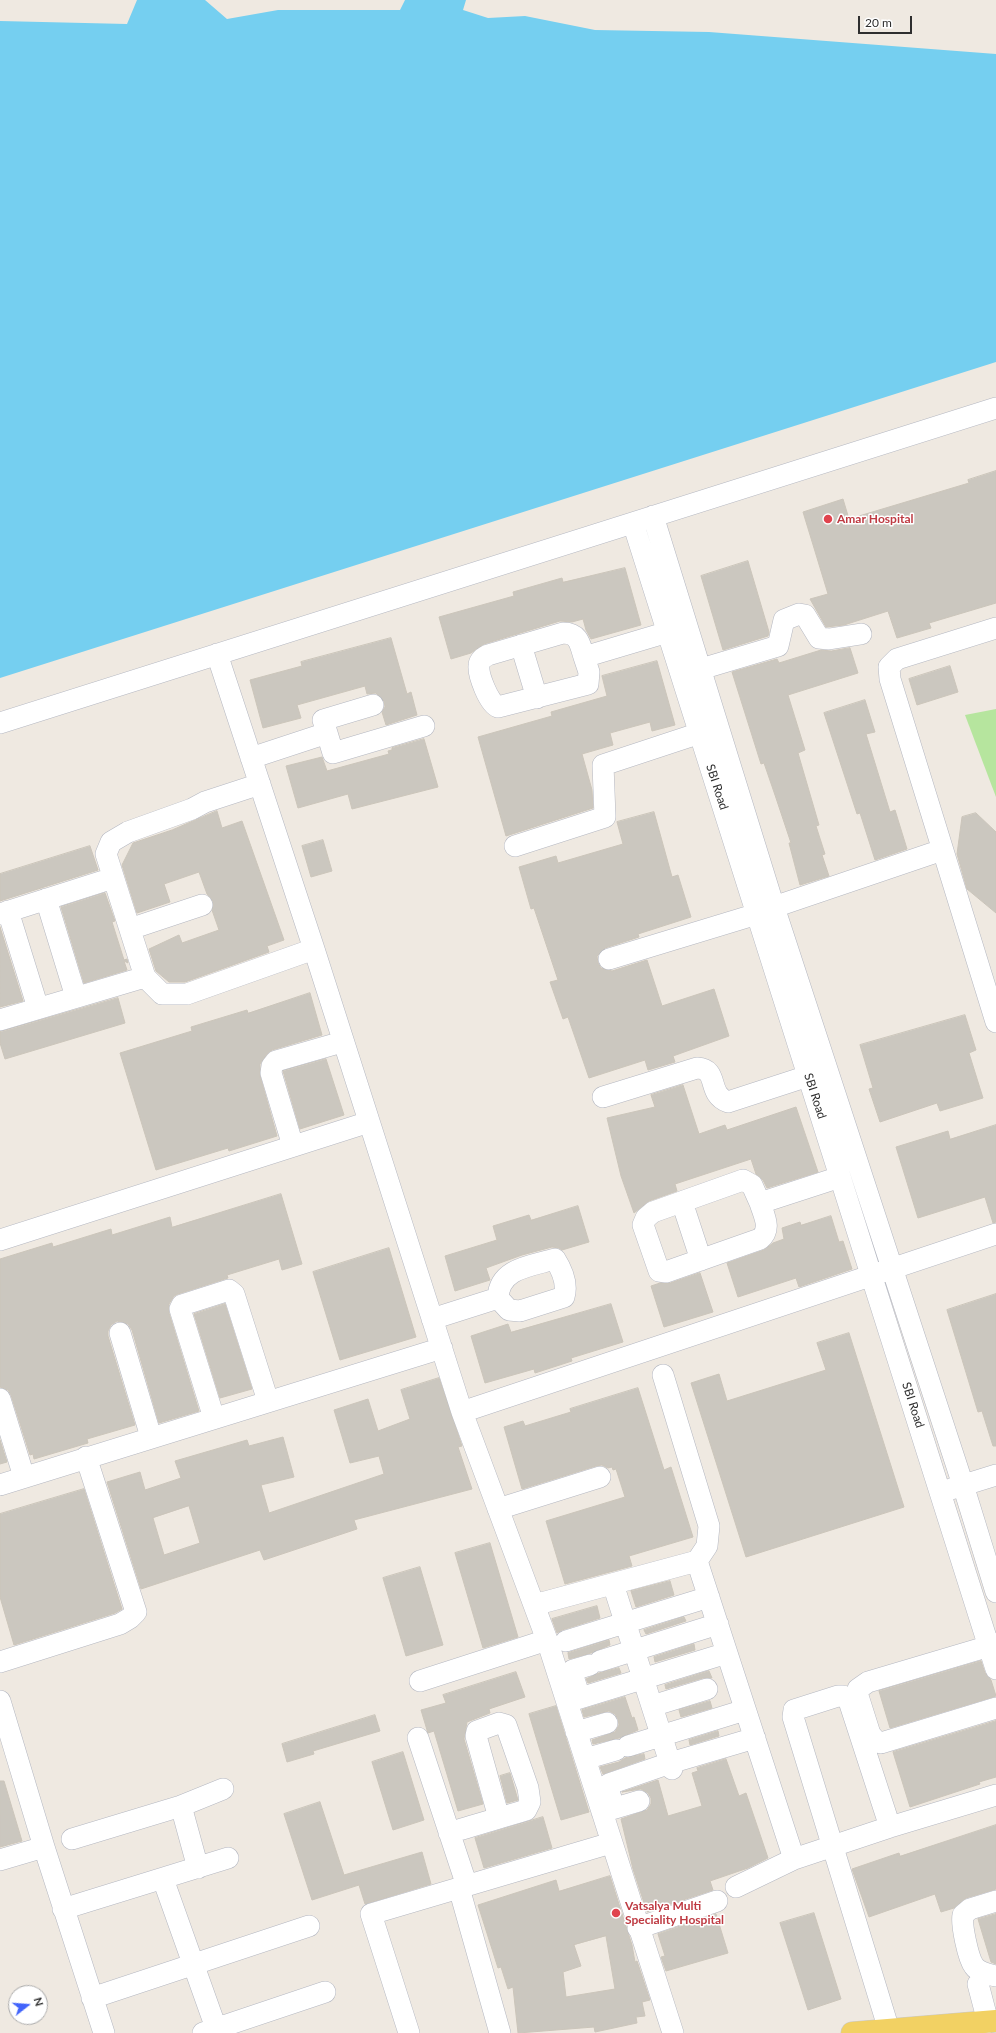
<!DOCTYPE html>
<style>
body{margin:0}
#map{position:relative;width:996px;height:2033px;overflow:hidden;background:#efe9e1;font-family:Lato,sans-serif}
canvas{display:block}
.north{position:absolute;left:8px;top:1985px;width:40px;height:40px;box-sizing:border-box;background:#fff;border:1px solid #ababab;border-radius:50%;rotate:73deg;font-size:11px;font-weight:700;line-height:16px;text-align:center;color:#2e2e2e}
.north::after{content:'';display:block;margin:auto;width:14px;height:18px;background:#4264fb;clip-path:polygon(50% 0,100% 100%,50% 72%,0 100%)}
.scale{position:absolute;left:858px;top:16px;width:54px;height:18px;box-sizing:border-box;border:2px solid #2e2e2e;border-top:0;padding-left:5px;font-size:12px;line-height:14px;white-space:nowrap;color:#2e2e2e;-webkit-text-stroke:3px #fff;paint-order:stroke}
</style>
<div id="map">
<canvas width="996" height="2033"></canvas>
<div class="north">N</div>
<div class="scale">20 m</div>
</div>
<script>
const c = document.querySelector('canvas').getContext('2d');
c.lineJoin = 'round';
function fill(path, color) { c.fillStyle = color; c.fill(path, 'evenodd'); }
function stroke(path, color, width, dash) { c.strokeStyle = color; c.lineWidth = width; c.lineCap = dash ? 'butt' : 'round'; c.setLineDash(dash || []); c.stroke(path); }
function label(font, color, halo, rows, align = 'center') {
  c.font = font + ' Lato,sans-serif'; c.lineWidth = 3; c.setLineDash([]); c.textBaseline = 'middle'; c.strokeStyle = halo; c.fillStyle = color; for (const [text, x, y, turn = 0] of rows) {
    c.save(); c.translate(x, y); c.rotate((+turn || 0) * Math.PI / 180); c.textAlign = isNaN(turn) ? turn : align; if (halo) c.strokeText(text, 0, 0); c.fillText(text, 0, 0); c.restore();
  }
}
fill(new Path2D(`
 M 996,709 L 996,797 L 965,715 Z`), '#b6e59e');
fill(new Path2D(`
 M 137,0 L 205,0 L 227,19 L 278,10 L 400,10 L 405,0 L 466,0 L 463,10 L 488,18 L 525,16 L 595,30 L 709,32 L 996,54 L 996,362 L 0,678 L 0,21 L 127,24 Z`), '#75cff0');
const building = new Path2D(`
 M 996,471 L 996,603 L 929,623 L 931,628 L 897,638 L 888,611 L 844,625 L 826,627 L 810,599 L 828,594 L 803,512 L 843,499 L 849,519 L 969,483 L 968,480 Z
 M 748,561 L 769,632 L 768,636 L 723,650 L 701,576 Z
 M 625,568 L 641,625 L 591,639 L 586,630 L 583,619 L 572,622 L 560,621 L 484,644 L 471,653 L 451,659 L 439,617 L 514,596 L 513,592 L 562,578 L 563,582 Z
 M 391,638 L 407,694 L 411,692 L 417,715 L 386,725 L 382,712 L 385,707 L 384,701 L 376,693 L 367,694 L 365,686 L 297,705 L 301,718 L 263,728 L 250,680 L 302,666 L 301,662 Z
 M 850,648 L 858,673 L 788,695 L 805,750 L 798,753 L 819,825 L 816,826 L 825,854 L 822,855 L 829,876 L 800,885 L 789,843 L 791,843 L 776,798 L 764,763 L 761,764 L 732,672 L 777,659 L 779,663 L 821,650 L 831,651 Z
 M 657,661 L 675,725 L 652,731 L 650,722 L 610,733 L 613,745 L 582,754 L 592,790 L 593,808 L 506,836 L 478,737 L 552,716 L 551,712 L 607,696 L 602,676 Z
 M 950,666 L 958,692 L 917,705 L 909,679 Z
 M 865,700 L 875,732 L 866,734 L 890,812 L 895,810 L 907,849 L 875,860 L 860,813 L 857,814 L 824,713 Z
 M 424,739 L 438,787 L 352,809 L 348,794 L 298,808 L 286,766 L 322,757 L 327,771 L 389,754 L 388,751 L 392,750 L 392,748 Z
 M 217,811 L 222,828 L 242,821 L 284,940 L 267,946 L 269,952 L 185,982 L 169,982 L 156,971 L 149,949 L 179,935 L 182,943 L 219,930 L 212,910 L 213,901 L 207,894 L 199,872 L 164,884 L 170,902 L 137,913 L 122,865 L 133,843 L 172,830 Z
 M 654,812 L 672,877 L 678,875 L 691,917 L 638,934 L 639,937 L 605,948 L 597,956 L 598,963 L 601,968 L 612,971 L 647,960 L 662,1006 L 714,989 L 729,1036 L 673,1056 L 675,1062 L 648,1070 L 645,1060 L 589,1078 L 568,1017 L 563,1019 L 550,982 L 558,980 L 534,908 L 531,909 L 519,867 L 556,856 L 558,863 L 623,844 L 617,822 Z
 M 976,813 L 996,832 L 996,913 L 967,889 L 957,854 L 962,817 Z
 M 323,840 L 332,871 L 311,877 L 302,846 Z
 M 90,846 L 98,870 L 0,901 L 0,874 Z
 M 105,893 L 115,921 L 112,922 L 124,960 L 127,959 L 128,963 L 124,961 L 127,970 L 84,983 L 61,907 Z
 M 0,927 L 23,1001 L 0,1007 Z
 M 310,993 L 322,1035 L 272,1050 L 267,1054 L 260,1064 L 260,1076 L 277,1136 L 229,1151 L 228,1148 L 156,1170 L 120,1053 L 192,1031 L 191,1027 L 247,1010 L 248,1013 Z
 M 118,998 L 125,1023 L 5,1059 L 0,1043 L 0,1032 Z
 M 965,1015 L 976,1050 L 969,1053 L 983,1098 L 940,1111 L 937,1103 L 880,1122 L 869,1089 L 873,1088 L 860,1045 Z
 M 326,1059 L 344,1115 L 300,1129 L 283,1071 Z
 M 683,1085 L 699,1134 L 725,1125 L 727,1130 L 796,1107 L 818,1172 L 767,1188 L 763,1180 L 756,1174 L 751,1159 L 675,1184 L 677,1191 L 649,1201 L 634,1213 L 621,1176 L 607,1118 L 655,1107 L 651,1095 Z
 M 996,1125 L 996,1222 L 993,1223 L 985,1197 L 918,1218 L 896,1147 L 948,1131 L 950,1139 Z
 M 281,1194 L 302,1264 L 282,1270 L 279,1259 L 227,1275 L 228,1278 L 178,1294 L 174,1296 L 169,1304 L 169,1313 L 199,1411 L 159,1423 L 132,1330 L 128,1324 L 117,1321 L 111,1325 L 108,1331 L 108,1336 L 135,1425 L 87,1439 L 88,1443 L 34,1459 L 33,1454 L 30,1455 L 11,1395 L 8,1390 L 0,1387 L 0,1259 L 52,1243 L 53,1247 L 111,1229 L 112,1235 L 170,1217 L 172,1227 Z
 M 578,1206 L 589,1242 L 562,1250 L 559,1248 L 552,1247 L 522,1255 L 486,1268 L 490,1280 L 455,1291 L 445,1256 L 497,1240 L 493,1226 L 529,1215 L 531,1220 Z
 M 831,1216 L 839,1242 L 843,1241 L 852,1269 L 799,1287 L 796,1278 L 738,1297 L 727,1263 L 764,1250 L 773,1243 L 784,1239 L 782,1228 L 800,1222 L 801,1225 Z
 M 389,1248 L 416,1337 L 340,1360 L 313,1272 Z
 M 700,1273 L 713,1312 L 664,1327 L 651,1286 L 660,1283 L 670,1283 Z
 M 996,1294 L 996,1446 L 993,1446 L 982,1411 L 978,1412 L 947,1310 Z
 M 225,1304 L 252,1389 L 220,1398 L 194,1314 Z
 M 611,1304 L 623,1342 L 571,1358 L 572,1361 L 535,1373 L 534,1369 L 485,1383 L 471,1336 L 508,1324 L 511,1332 Z
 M 849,1333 L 904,1507 L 746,1557 L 691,1383 L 719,1374 L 727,1401 L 826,1370 L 817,1343 Z
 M 439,1378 L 462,1446 L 458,1447 L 472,1489 L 354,1520 L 357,1529 L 264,1560 L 260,1550 L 141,1589 L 107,1482 L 140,1472 L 145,1490 L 181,1478 L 175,1461 L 247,1440 L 249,1446 L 283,1437 L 294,1477 L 261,1485 L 269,1513 L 384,1474 L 379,1456 L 350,1463 L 334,1410 L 368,1399 L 378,1431 L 410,1419 L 401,1390 ZM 189,1506 L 200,1543 L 164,1555 L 153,1518 Z
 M 638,1388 L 664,1470 L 671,1467 L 693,1537 L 629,1556 L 632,1566 L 565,1584 L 546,1521 L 625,1497 L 616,1469 L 613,1470 L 612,1467 L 608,1468 L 602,1465 L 596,1466 L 522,1489 L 504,1427 L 523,1421 L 525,1426 L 571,1412 L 570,1409 Z
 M 0,1440 L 7,1462 L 0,1464 Z
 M 84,1489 L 122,1609 L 115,1613 L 14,1645 L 0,1597 L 0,1514 Z
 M 490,1543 L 518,1637 L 483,1648 L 455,1553 Z
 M 420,1567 L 443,1645 L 406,1656 L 383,1578 Z
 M 670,1581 L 674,1595 L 636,1607 L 631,1591 Z
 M 597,1606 L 600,1618 L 562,1630 L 557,1633 L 552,1619 Z
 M 684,1617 L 686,1621 L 646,1634 L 644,1630 Z
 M 609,1640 L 610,1645 L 591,1653 L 569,1659 L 568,1653 Z
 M 694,1644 L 695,1650 L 655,1662 L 654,1657 Z
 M 981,1661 L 985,1673 L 991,1680 L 996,1696 L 890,1728 L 879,1691 Z
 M 619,1668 L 621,1673 L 588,1683 L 586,1679 L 599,1673 Z
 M 709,1671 L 712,1678 L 703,1678 L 666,1689 L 665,1685 Z
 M 516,1672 L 525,1697 L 489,1709 L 490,1713 L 467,1722 L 464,1739 L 483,1804 L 458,1811 L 434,1731 L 428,1733 L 427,1730 L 421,1710 L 446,1703 L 443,1695 Z
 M 625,1697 L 632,1718 L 634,1717 L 638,1730 L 619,1738 L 593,1744 L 592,1740 L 615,1732 L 619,1725 L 618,1719 L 615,1714 L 609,1711 L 584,1717 L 582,1710 Z
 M 710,1701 L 712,1708 L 681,1717 L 679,1710 Z
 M 556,1706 L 589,1812 L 561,1820 L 529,1714 Z
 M 375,1715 L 380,1731 L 313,1751 L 314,1754 L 287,1762 L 282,1744 Z
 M 996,1721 L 996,1777 L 979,1782 L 980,1784 L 910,1807 L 893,1752 Z
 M 718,1731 L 719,1736 L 690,1745 L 689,1740 Z
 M 403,1752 L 424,1820 L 393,1830 L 372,1762 Z
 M 644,1754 L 645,1759 L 603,1774 L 600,1767 L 619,1762 L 625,1758 Z
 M 726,1759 L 739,1796 L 746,1793 L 768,1858 L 748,1868 L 710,1881 L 713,1890 L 647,1912 L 633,1869 L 621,1819 L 647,1810 L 651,1804 L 651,1798 L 648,1793 L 641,1789 L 622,1792 L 658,1780 L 668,1816 L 702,1806 L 692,1773 L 698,1771 L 697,1768 Z
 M 510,1773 L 518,1800 L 507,1803 L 500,1776 Z
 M 0,1781 L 4,1781 L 22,1841 L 0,1847 Z
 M 320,1802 L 344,1875 L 422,1852 L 431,1884 L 365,1904 L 359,1885 L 312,1900 L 284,1814 Z
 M 543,1817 L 552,1848 L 484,1868 L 475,1838 Z
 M 996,1825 L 996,1889 L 966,1898 L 954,1908 L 941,1912 L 935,1894 L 869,1917 L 852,1869 L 899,1853 L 900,1856 Z
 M 610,1876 L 632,1945 L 635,1962 L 637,1961 L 650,2000 L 642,2002 L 645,2016 L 636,2017 L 637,2023 L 595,2032 L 594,2027 L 518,2033 L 513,1987 L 508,1989 L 501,1967 L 498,1968 L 478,1905 L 556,1880 L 559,1891 ZM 606,1936 L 615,1989 L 566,1997 L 563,1972 L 581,1966 L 574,1945 Z
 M 814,1913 L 841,1999 L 808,2010 L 780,1923 Z
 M 716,1914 L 728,1953 L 666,1971 L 661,1957 L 665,1956 L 658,1934 Z
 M 996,1914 L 996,1964 L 991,1962 L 978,1919 Z`);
fill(building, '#cbc7bf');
stroke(building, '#cbc5ba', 1);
const minor = new Path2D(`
 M 653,516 L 774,907 L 963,1485 L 996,1592
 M 633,523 L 996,1669
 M 996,628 L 897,659 L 889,667 L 890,679 L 996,1022
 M 521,645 L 537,698
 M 217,654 L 314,949 L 462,1412 L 547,1640 L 673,2033
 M 584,657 C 580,644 579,633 563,633 L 488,655 C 484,657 479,660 479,666 C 478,675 489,704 498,707 L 588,684 L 589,672 L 584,657 L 668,632
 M 701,669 L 778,646 L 784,620 L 799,614 L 805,615 L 819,638 L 829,639 L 861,634
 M 0,723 L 996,408
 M 327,733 L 333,753 L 424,726
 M 251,758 L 327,733 L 323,720 L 373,705
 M 260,784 L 205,802 L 192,809 L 128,832 L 111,842 L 106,854 L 145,977 L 162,994 L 187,994 L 314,949
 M 515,846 L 605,817 L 603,765 L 700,733
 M 46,899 L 76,997
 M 774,907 L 942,850
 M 8,911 L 38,1008
 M 0,914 L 113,878
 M 130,929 L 202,905
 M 609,959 L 757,914
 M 0,1020 L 145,977
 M 603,1097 L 697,1068 C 720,1069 706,1094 728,1102 L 808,1076
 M 293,1146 L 271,1073 L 272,1066 L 276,1061 L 342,1042
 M 682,1202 L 701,1260
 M 760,1203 L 752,1185 L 743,1180 L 653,1212 L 646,1218 L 643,1225 L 659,1271 L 666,1272 L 760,1239 C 772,1229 764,1216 760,1203 L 840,1177
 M 0,1240 L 369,1122
 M 432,1319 L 498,1298 C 499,1268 531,1266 555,1259 C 562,1270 568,1284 564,1297 L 520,1311 L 509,1310 L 498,1298
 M 120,1333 L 151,1437
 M 0,1399 L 24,1477
 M 462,1412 L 996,1234
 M 214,1418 L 180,1309 L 182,1305 L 229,1290 L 234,1294 L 268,1401
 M 0,1485 L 442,1348
 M 951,1489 L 996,1475
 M 498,1509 L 600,1477
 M 697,1561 L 794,1859
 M 613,1584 L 672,1769
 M 534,1605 L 697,1561 L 707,1546 L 709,1526 L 663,1375
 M 566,1641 L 709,1597
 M 996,1644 L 868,1682 L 858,1689 L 858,1696 L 870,1734 L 875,1740 L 881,1743 L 996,1708
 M 600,1661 L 718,1624
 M 0,1662 L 120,1624 L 130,1618 L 136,1612 L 86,1457
 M 420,1681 L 547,1640
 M 580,1698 L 572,1673 L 573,1670 L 590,1665
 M 0,1701 L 44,1847 L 104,2033
 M 567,1702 L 727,1653
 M 652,1706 L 707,1689
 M 576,1732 L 607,1723
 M 418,1738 L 467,1886
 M 628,1746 L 745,1710
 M 585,1759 L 616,1750
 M 614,1808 L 608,1788 L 609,1784 L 670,1763 L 755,1738
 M 602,1812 L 639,1801
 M 449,1833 C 474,1825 500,1818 526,1810 L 530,1802 L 528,1788 L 506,1725 L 499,1723 L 477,1731 L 476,1736 L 499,1818
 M 72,1839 L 181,1806
 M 0,1860 L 44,1847
 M 198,1868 L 181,1806 L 223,1789
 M 163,1879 L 216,2028
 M 736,1887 L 794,1859 L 890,1827 L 996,1795
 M 459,1888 L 500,2033
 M 996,1901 L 970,1909 L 963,1915 C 961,1924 968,1958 974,1966 C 979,1973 988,1974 996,1976
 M 63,1909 L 228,1858
 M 638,1928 L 717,1901
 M 978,1984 L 988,2022
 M 92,1998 L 309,1926
 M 889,2030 L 793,1717 L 794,1710 L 838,1696 L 843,1696 L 849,1701 L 890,1827
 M 203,2033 L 325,1992
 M 409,2033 L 371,1914 L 611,1843`);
const major = new Path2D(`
 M 852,2033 L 996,2021`);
stroke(minor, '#b4b7c1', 22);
stroke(major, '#c9c9c9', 23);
stroke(minor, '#fff', 21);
stroke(major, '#f2d163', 22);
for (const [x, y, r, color] of [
 [828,519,5,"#e0444e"],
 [616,1913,5,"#e0444e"]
]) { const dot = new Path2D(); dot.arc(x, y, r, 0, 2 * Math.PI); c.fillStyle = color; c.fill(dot); stroke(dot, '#fff', 1.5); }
label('bold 12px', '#be3a42', '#fff', [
 ["Amar Hospital",837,519],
 ["Vatsalya Multi",625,1906],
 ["Speciality Hospital",625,1920]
], 'left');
label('12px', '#2e2e2e', '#fff', [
 ["SBI Road",717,787,72],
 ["SBI Road",815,1096,72],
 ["SBI Road",913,1405,72]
]);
</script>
